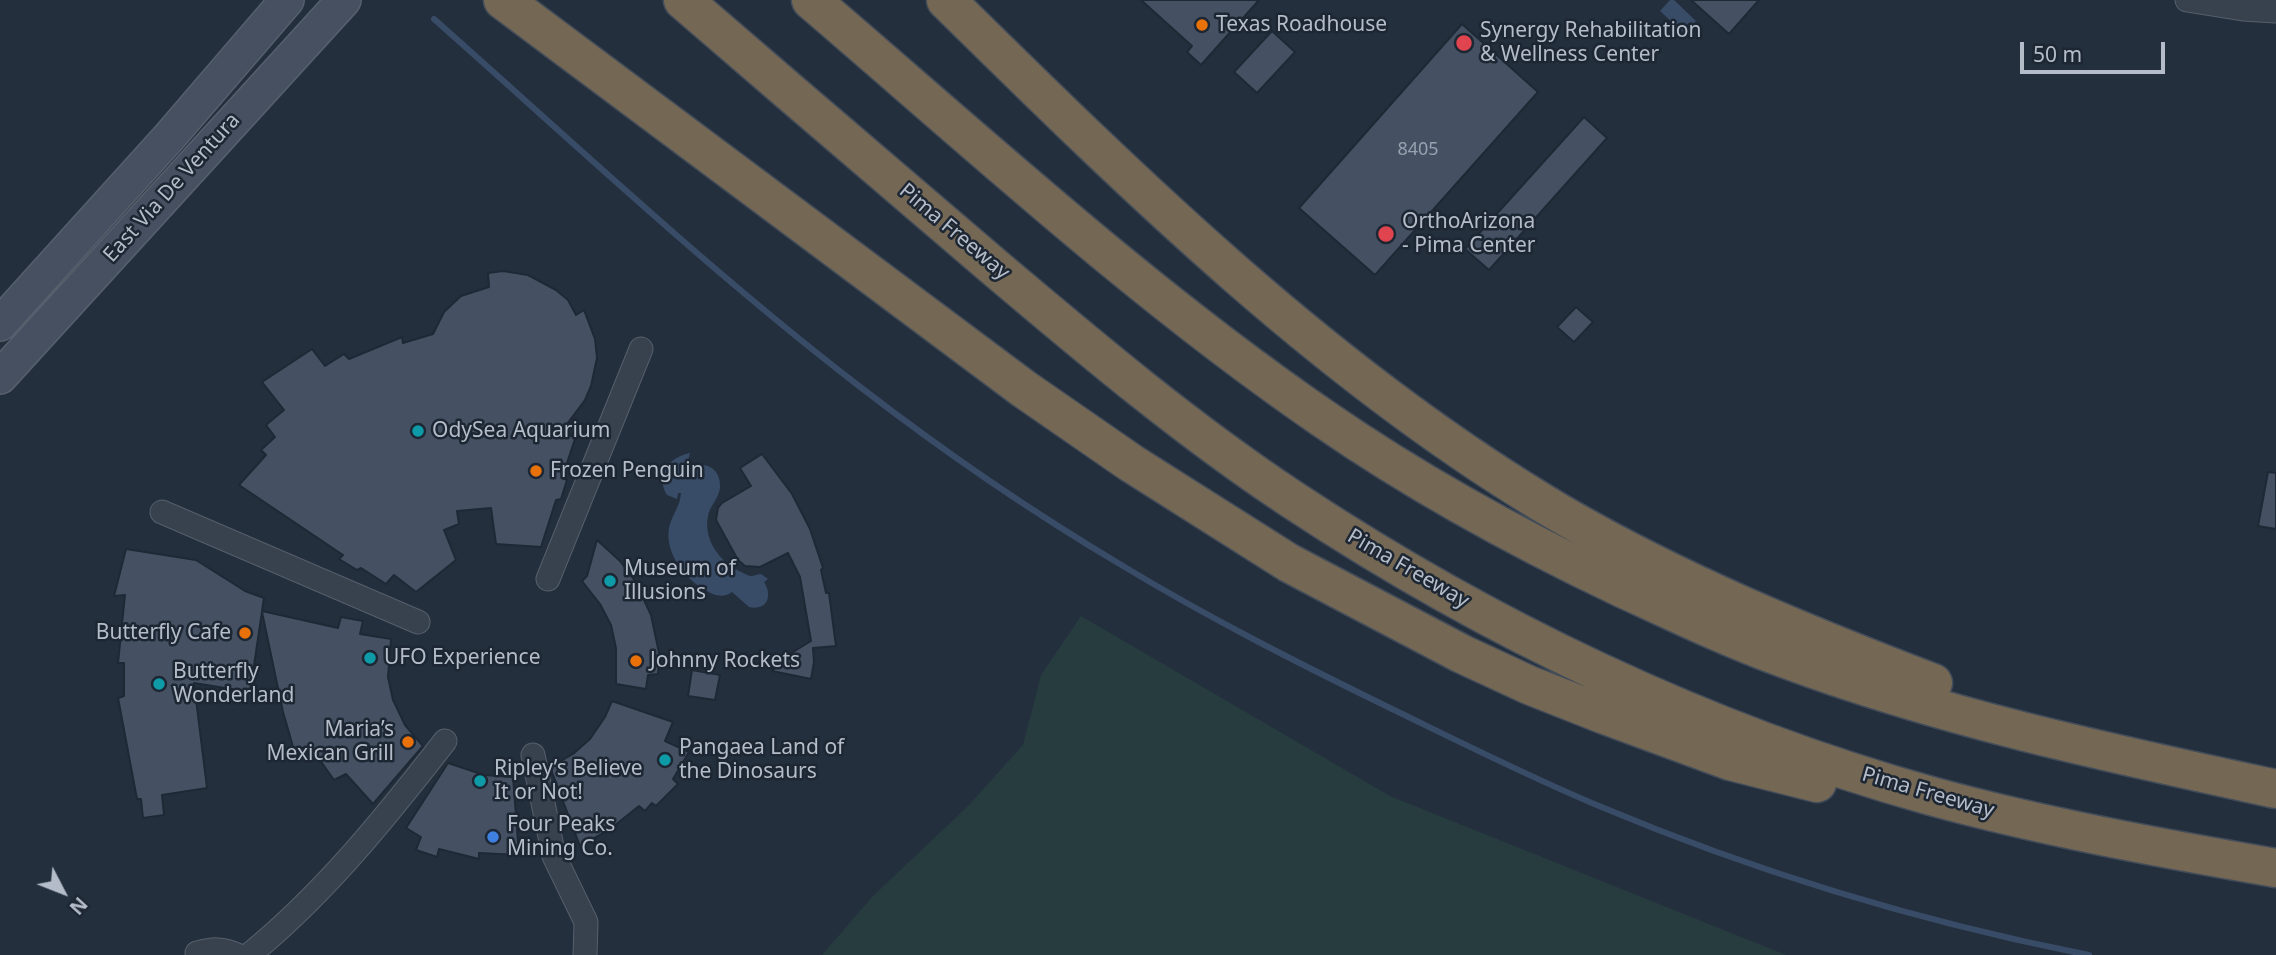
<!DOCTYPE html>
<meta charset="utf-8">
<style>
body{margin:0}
#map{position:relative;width:2276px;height:955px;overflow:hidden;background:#242f3e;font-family:"Noto Sans",sans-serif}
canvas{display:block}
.north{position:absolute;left:28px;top:857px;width:70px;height:70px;-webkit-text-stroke:5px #1d2633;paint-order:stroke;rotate:132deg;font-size:19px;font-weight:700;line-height:28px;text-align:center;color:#b4bcc9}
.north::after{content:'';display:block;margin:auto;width:24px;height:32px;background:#b4bcc9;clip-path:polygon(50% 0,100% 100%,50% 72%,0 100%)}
.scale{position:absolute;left:2020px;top:42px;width:145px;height:32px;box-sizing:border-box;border:4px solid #b4bcc9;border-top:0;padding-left:9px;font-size:21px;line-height:24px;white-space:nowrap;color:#b4bcc9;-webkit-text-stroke:5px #1d2633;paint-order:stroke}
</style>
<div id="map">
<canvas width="2276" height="955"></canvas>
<div class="north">N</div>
<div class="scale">50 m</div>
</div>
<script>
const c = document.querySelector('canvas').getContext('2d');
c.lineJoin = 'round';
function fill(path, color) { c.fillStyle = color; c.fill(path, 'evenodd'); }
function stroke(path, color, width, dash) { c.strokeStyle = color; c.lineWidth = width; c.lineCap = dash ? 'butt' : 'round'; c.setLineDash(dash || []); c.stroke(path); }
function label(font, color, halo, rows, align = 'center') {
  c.font = font + ' "Noto Sans",sans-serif'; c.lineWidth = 5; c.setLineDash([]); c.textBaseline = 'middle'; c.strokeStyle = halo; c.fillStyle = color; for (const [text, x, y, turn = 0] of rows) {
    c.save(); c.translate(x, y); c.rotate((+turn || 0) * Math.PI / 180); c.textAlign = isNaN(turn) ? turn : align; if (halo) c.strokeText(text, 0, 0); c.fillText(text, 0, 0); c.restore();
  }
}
fill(new Path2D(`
 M 1081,616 L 1390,796 L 1786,955 L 822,955 L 872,897 L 968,806 L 1023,745 L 1041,675 Z`), '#263c3f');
fill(new Path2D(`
 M 1670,0 L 1674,0 L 1696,21 L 1685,34 L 1660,11 Z
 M 690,453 L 686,468 L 687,470 C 702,459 721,467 720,487 C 719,499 710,505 708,516 C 703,540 720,562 741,572 C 744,573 748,576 751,576 C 754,576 758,574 761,574 L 768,579 L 764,582 C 773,596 767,611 749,607 L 732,592 C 724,598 715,596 707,591 C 685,580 662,550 670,524 C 674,512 680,506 681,493 L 678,493 L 677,499 L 667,495 C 655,475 669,457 690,453 Z`), '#394c67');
stroke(new Path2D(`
 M 434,19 C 574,143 711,272 859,386 C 943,451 1032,512 1123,566 C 1209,618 1298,663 1388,707 C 1458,741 1527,776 1599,806 C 1756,872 1921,922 2089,955`), '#394c67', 6);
const building = new Path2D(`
 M 1141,0 L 1259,0 L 1201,65 L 1187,52 L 1192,46 Z
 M 1691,0 L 1759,0 L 1729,34 Z
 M 1462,24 L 1538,92 L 1375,275 L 1299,208 Z
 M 1272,31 L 1295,52 L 1257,93 L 1234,72 Z
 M 1584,117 L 1607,138 L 1489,270 L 1465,249 Z
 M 503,271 L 528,275 L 556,290 L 568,300 L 576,315 L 584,310 L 595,339 L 597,358 L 591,386 L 585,400 L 558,436 L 576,436 L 562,478 L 567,480 L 561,499 L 556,500 L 541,547 L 496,544 L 491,508 L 457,511 L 459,524 L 444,530 L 456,560 L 416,592 L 394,575 L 386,584 L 361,568 L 357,570 L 339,559 L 343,555 L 239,485 L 266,455 L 261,450 L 275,437 L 266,425 L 284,410 L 262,382 L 312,349 L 325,366 L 344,354 L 349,359 L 402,337 L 403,343 L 433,334 L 444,312 L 461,296 L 489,287 L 488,273 Z
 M 1576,307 L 1593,322 L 1574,342 L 1557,327 Z
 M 762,454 L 792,494 L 810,529 L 823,568 L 821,570 L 826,593 L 829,593 L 836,646 L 813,648 L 814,662 L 811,679 L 772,671 L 788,655 L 811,641 L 800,577 L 788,553 L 760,567 L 745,566 L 738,560 L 716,520 L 718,508 L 722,503 L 751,486 L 740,468 Z
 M 2268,472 L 2276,473 L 2276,529 L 2258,526 Z
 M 597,540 L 620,561 L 635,581 L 651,615 L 659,653 L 658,674 L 648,675 L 646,689 L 616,684 L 616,648 L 611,625 L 600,604 L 582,581 L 587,576 Z
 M 126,549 L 196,560 L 245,591 L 264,598 L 262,611 L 338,628 L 341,617 L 363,621 L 360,634 L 391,639 L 388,677 L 393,700 L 405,725 L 423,746 L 373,804 L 346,774 L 334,780 L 310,746 L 294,750 L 283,712 L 262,612 L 250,692 L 194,683 L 207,788 L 162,795 L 164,815 L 143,818 L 141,799 L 137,799 L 118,698 L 124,696 L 124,663 L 118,663 L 125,595 L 114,596 Z
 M 692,670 L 720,675 L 715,700 L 688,696 Z
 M 612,701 L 673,722 L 665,741 L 689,752 L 673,779 L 678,784 L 656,806 L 652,803 L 645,811 L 639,806 L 609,830 L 580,846 L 550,767 L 573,754 L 590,739 L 605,717 Z
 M 448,763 L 484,775 L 513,777 L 519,855 L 479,853 L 479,859 L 439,849 L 437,857 L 416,850 L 421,837 L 406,828 Z`);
fill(building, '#455162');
stroke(building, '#1f2835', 2);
const street = new Path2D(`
 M 2187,0 L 2243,9 L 2276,11
 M 162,512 L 418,622
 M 548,579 L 641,349
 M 533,755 L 554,856 L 586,922 L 585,955
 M 197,953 C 212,949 223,948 237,955
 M 249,955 C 324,894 386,817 445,741`);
const secondary = new Path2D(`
 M 0,324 L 171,135 L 287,0
 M 0,377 L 344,0`);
const highway = new Path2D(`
 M 503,0 L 1024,389 L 1131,463 L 1289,563 L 1462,654 L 1529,685 L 1605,715 L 1730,761 L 1817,783
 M 683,0 C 786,89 890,178 993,266 C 1090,348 1187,430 1293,500 C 1488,629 1705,733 1931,796 C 2044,827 2160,848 2276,868
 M 811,0 C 978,143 1143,295 1324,419 C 1418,484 1517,538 1620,587 C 1674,612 1728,638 1783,658 C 1944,718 2109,753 2276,789
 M 946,0 C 1136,187 1330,378 1561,514 C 1680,583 1805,634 1933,683`);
stroke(street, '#565f6c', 25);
stroke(secondary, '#565f6c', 36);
stroke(highway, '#434c59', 41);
stroke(street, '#38414e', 23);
stroke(secondary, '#465061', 33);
stroke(highway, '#746855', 38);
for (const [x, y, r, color] of [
 [1202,25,7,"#e8710a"],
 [1464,43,9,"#e0444e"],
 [1386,234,9,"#e0444e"],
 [418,431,7,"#0f9aa8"],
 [536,471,7,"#e8710a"],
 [610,581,7,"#0f9aa8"],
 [245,633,7,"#e8710a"],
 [370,658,7,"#0f9aa8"],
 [636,661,7,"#e8710a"],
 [159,684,7,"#0f9aa8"],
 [408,742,7,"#e8710a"],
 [665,760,7,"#0f9aa8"],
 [480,781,7,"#0f9aa8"],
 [493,837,7,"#3f7fe0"]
]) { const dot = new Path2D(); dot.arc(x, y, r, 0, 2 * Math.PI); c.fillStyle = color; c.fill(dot); stroke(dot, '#1d2633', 2.5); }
label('18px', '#98a1af', null, [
 ["8405",1418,150]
]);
label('21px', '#b4bcc9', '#1d2633', [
 ["Texas Roadhouse",1216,25],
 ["Synergy Rehabilitation",1480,31],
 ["& Wellness Center",1480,55],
 ["OrthoArizona",1402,222],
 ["- Pima Center",1402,246],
 ["OdySea Aquarium",432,431],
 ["Frozen Penguin",550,471],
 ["Museum of",624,569],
 ["Illusions",624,593],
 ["Butterfly Cafe",231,633,"right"],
 ["UFO Experience",384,658],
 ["Johnny Rockets",650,661],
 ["Butterfly",173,672],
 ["Wonderland",173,696],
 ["Maria’s",394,730,"right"],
 ["Mexican Grill",394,754,"right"],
 ["Pangaea Land of",679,748],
 ["the Dinosaurs",679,772],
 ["Ripley’s Believe",494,769],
 ["It or Not!",494,793],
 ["Four Peaks",507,825],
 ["Mining Co.",507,849]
], 'left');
label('21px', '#b4bcc9', '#1d2633', [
 ["East Via De Ventura",172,188,-48],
 ["Pima Freeway",954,232,40],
 ["Pima Freeway",1408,569,30],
 ["Pima Freeway",1928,793,16]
]);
</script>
